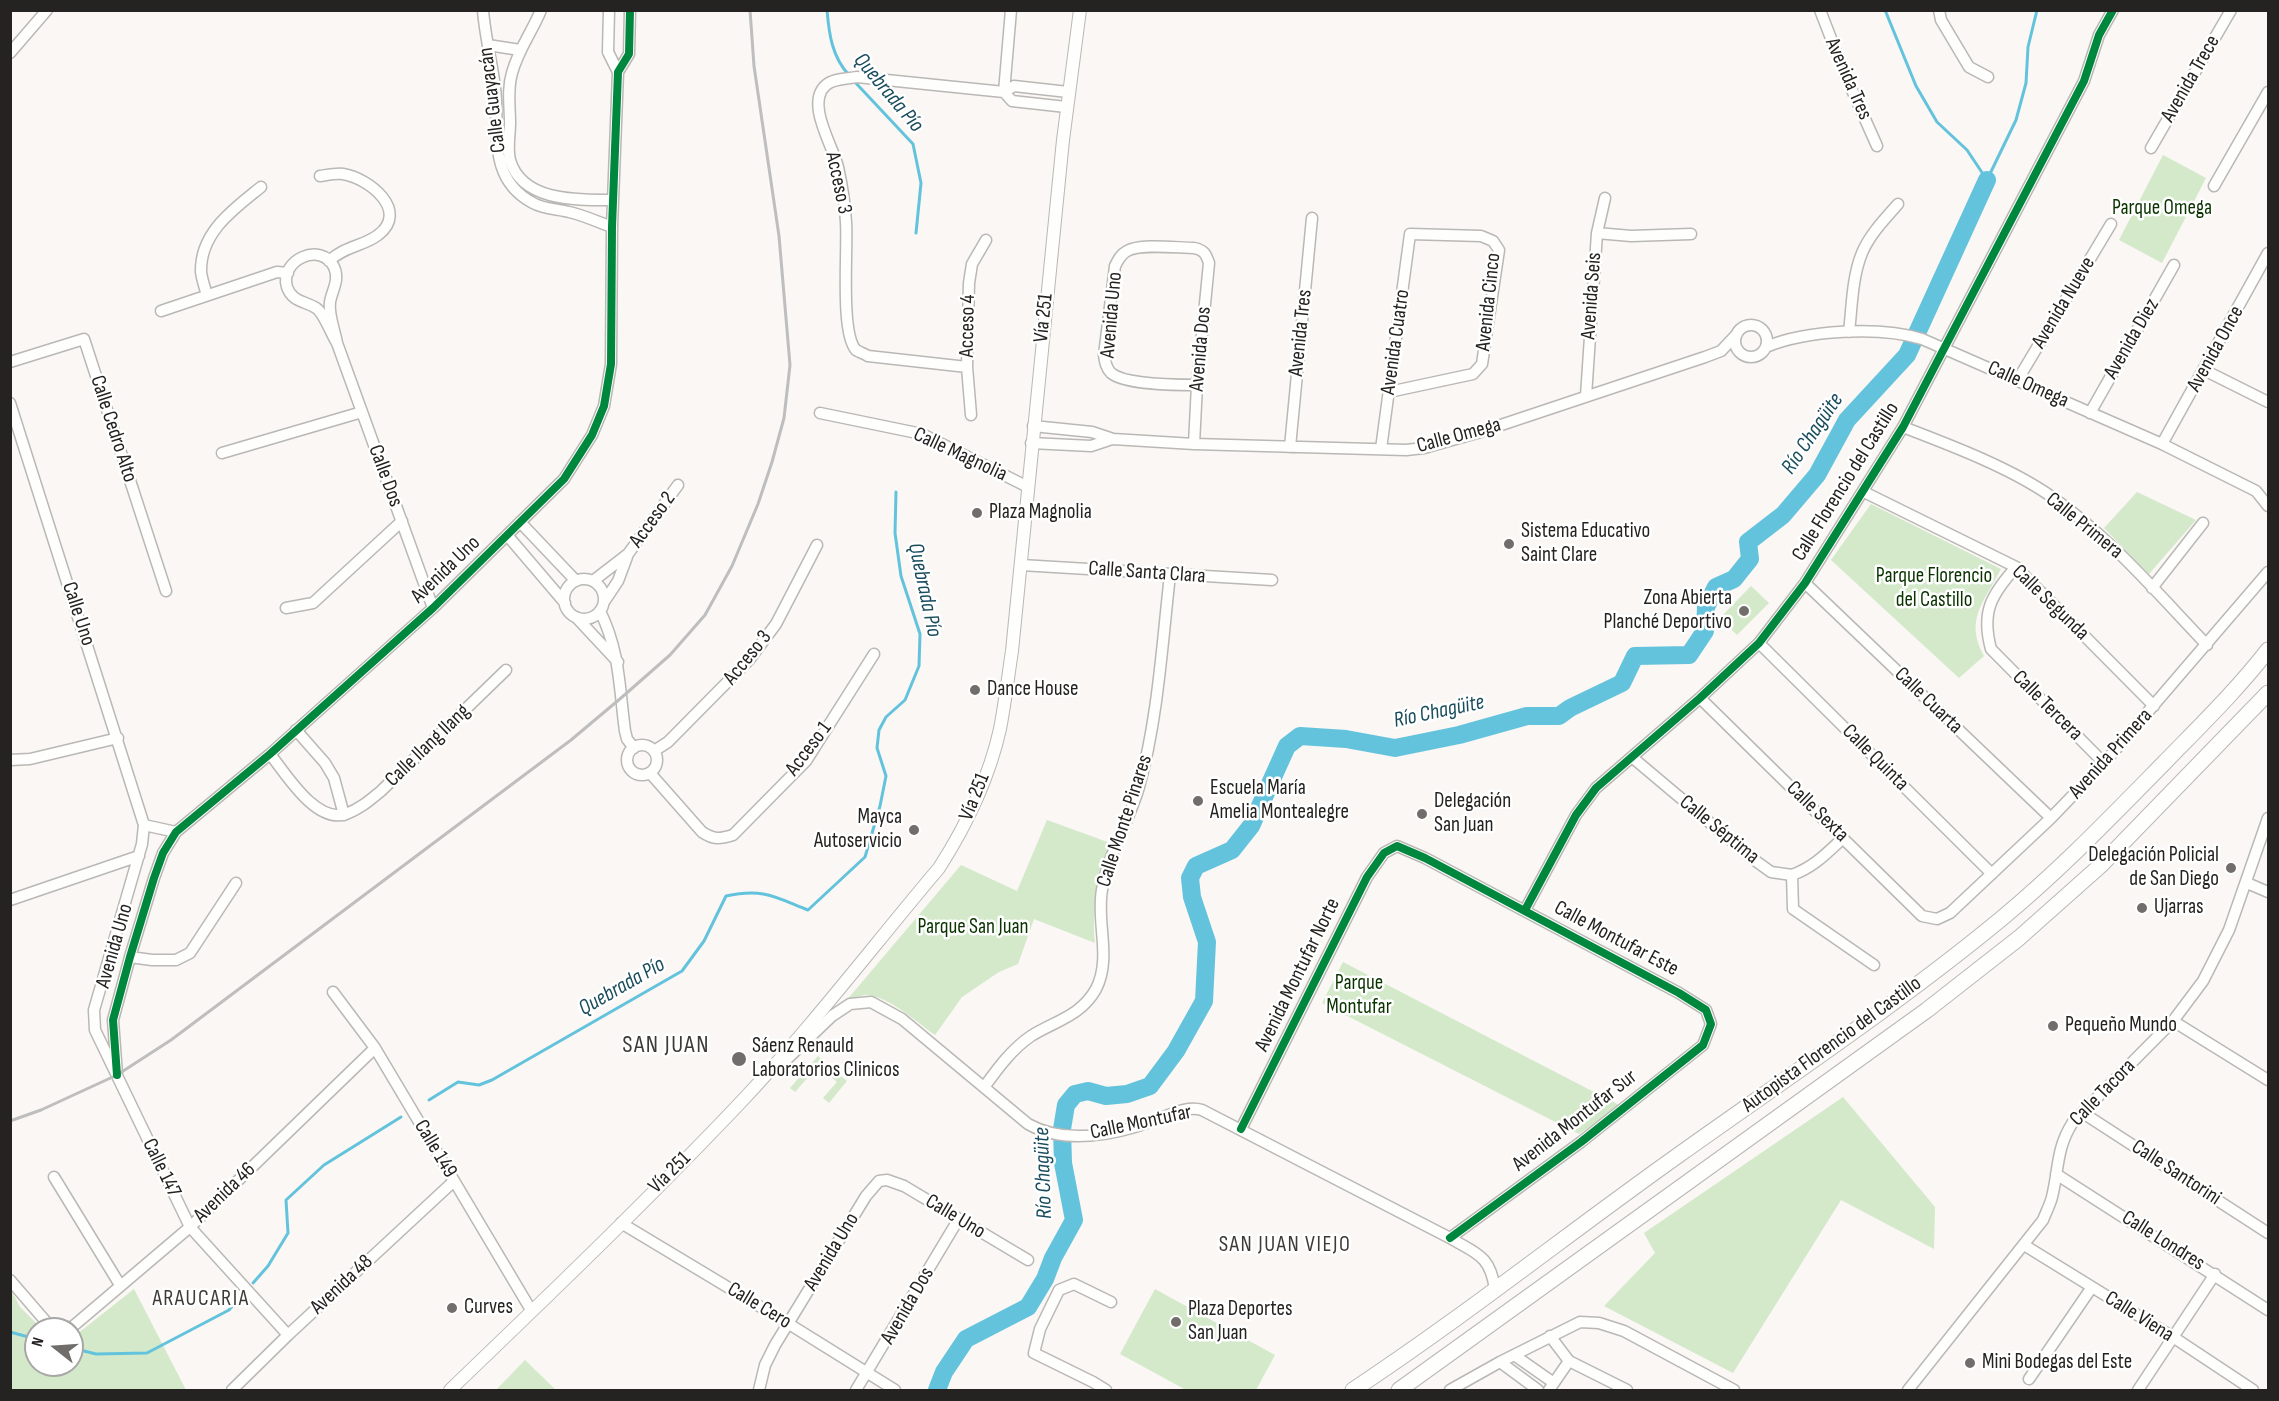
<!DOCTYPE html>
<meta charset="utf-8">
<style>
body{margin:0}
#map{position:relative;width:2279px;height:1401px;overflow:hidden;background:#faf7f4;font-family:"Sofia Sans Condensed",sans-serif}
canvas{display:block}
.frame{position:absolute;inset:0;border:12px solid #252321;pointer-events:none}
.north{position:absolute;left:24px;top:1317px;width:60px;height:60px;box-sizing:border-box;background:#fff;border:2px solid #a8a7a6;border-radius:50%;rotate:287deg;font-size:16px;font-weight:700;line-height:24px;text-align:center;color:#252321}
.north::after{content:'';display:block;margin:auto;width:21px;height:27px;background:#706d6b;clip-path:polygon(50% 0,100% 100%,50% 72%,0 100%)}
</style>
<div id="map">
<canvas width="2279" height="1401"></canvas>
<div class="frame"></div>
<div class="north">N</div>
</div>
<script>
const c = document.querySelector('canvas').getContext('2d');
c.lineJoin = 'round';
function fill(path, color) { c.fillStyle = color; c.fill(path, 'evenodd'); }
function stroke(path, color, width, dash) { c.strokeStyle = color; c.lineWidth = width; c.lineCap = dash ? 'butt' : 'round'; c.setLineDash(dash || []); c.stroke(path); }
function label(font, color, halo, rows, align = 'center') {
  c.font = font + ' "Sofia Sans Condensed",sans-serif'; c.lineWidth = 5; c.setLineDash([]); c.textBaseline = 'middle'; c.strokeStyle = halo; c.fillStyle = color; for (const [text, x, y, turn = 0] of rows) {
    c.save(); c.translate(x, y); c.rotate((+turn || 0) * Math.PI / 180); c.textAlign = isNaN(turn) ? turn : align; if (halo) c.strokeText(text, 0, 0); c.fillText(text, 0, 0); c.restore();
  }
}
fill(new Path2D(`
 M 2163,155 L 2206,178 L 2162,263 L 2119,240 Z
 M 2137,492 L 2196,520 L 2149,574 L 2104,528 Z
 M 1871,504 L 2001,569 C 1984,602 1964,620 1984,656 L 1959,678 L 1831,560 Z
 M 1751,586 L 1769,603 L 1737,635 L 1720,618 Z
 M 1047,820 L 1113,844 C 1100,877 1091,907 1095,943 L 1034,919 L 1018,964 L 999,972 L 962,997 L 935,1035 C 918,1023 886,994 865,995 C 859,996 852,999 846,1001 L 961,865 L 1017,891 Z
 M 1343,962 L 1621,1106 L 1579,1134 L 1322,1003 Z
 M 818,1056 L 847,1081 L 829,1103 L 823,1098 L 837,1082 L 818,1066 L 795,1092 L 790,1088 Z
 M 1843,1097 L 1935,1207 L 1934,1249 L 1841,1200 L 1733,1373 L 1604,1306 L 1655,1253 L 1644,1233 Z
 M 10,1288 L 20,1307 L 42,1329 L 36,1329 L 36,1365 L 72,1365 L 72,1338 L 134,1289 L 186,1390 L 11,1390 Z
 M 1155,1289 L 1275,1355 L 1256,1390 L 1186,1390 L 1120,1354 Z
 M 525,1360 L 556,1390 L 496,1390 Z`), '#d3e9ca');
stroke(new Path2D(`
 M 827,10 C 829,34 832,57 849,75
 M 1885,10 L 1916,86 L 1937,122 L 1967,150 L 1987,180
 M 853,80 L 913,144 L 921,183 L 916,233
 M 1987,180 L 2016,120 L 2026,83 L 2028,47 L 2037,10
 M 429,1100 L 458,1082 L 479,1085 L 492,1080 L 682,971 L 704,941 L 726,896 C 763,888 775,897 808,910 L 865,857 L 880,806 L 886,776 L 877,748 L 879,730 L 886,717 L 905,700 L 919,666 L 920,634 L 901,576 L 895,533 L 896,492
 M 253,1283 L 268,1266 L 288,1233 L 286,1200 L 324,1165 L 401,1117
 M 10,1332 L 36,1339
 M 72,1348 L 96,1354 L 147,1353 L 229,1310 L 240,1297`), '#64c3dc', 3);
stroke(new Path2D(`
 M 937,1390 L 944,1372 L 966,1339 L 1028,1307 L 1045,1279 L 1053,1258 L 1074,1220 L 1063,1163 L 1062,1129 L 1066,1105 L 1075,1094 L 1088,1091 L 1106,1096 L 1127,1094 L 1150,1086 L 1176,1051 L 1204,1001 L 1207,942 L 1192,897 L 1190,878 L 1196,866 L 1232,850 L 1251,826 L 1287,746 L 1300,736 L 1346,739 L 1395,748 L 1459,735 L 1527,716 L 1559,716 L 1570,708 L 1622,683 L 1635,656 L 1689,655 L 1705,631 L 1706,607 L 1716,587 L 1734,579 L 1750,559 L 1748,542 L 1783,515 L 1817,475 L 1847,420 L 1907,355 L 1987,180`), '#64c3dc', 18);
const minor = new Path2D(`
 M 483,10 C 485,37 492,62 495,88 C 500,130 486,178 533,203 C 543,209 557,209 569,212 C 583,215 598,222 612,227
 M 541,10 C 532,32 518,50 512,73 C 507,89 510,106 510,123 C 510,135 507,149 510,160 C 522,202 578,200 613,200
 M 609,10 L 608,52 L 618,72
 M 1820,10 L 1844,72 L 1877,146
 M 1939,10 L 1941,20 L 1969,67 L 1988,77
 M 488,45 L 520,50
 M 10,53 L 47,10
 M 1004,92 L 1011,10
 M 1004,92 L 1012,101 L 1066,107
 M 1004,92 L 1014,86 L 1068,92
 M 2151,148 L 2231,10
 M 320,176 C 327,175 336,173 343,174 C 369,178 410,211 378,235 C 364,246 345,246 329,261
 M 2214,186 L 2268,92
 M 1597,233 L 1631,236 L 1691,234
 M 207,295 C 205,288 202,280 201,272 C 200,232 234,209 261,187
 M 161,311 L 277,272 L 288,273
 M1735 341a16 16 0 1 1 32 0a16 16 0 1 1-32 0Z
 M 1849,332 C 1852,307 1852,277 1862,253 C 1870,234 1885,219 1898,204
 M 337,343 C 335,331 328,314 330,302 C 332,290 340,280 334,267 C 321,241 279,260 287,287 C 292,302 305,301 316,308 C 324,313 331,334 337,343 L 433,608
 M 1766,347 C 1806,330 1880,326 1922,339 L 2162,444 L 2256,491 L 2268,506
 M 10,362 L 84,339 L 166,591
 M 967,367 L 868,356 C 865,354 859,352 856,350 C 840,333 848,248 846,222 C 845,204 842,185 838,167 C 833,146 805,103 826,85 C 834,78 847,79 857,77 L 1004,92
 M 2204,370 L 2268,402
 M 2017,381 L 2111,224
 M 1586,396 L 1597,233 L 1605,198
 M 10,403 L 144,825 L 142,844 L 94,1010 L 95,1030 L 190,1227 L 288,1335
 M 820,413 L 922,434 L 1028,487
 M 2090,413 L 2174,265
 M 971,415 L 967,367 L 969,283 L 972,264 L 986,240
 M 1033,426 L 1092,432 L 1113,439 L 1194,444 L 1406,450 L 1424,448 L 1477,433 L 1705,357 L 1721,351 L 1737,334
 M 1903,427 C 1950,445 2011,468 2052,497 C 2110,537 2158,594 2207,645
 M 1031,443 L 1091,446 L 1112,439
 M 1194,444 L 1197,385 L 1209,263 C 1206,254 1204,250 1194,248 C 1178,248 1140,243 1127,251 C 1121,254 1118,260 1115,266 L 1104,355 C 1105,362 1106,368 1111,373 C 1125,385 1178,385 1197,385
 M 2162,444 L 2268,253
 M 1290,447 L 1312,218
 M 1381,449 L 1410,234 L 1481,236 L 1493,241 L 1499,250 L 1482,364 L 1473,374 L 1389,392
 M 222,453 L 362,412
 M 1864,492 L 2016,567 L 2154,706
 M 520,522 L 576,581
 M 507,535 L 565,603
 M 1021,565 L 1272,580
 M 2016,567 C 1991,595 1981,612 1991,649 L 2104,763
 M564 599a20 20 0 1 1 40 0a20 20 0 1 1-40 0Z
 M 593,581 L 628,554 L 678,485
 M 1805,583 L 2051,818
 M 2152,588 L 2203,523
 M 604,602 L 618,581 L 627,557
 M 286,608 L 313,603 L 402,521
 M 600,611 C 620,652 619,686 625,731 L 627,739 L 634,748
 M 576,617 L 618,662
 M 1759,643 L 1992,874
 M 1700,698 L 1922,916 L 1937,919 L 1950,913 L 2051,818 L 2104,763 L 2268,572
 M 296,730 L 325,763 L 334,778 L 344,815
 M627 760a15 15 0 1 1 30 0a15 15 0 1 1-30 0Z
 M 654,751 L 668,742 L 749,660 L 776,624 L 817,545
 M 270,754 C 286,774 316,824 346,814 C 360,809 370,800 381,791 L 506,670
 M 1633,758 L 1753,859 L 1771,872 L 1792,875 L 1793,909 L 1874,965
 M 10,760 L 30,759 L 118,738
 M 650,773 L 702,832 C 714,840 720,839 733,835 L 806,761 L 874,654
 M 144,825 L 176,832
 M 1792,875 C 1814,867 1827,853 1843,838
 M 2247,883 L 2268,892
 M 10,900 L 139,856
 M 1525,910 L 1576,815 L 1596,788 L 1700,698 L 1759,643 L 1805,583 L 1903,427 L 2084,81 L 2099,35 L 2113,10
 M 130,957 L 152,960 L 176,960 L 190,953 L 236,883
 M 333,992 L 375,1048 L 531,1310
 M 2173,1021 L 2268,1080
 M 785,1061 L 832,1016 L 850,1004 L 871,1002 L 902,1019 L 1028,1124 C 1065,1145 1115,1135 1153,1121 C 1168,1116 1186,1105 1202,1110 L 1450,1238 C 1477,1254 1490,1255 1495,1289
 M 117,1075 L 113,1020 L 130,957 L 154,878 L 163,853 L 176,832 L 270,754 L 433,608 L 564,479 L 592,435 L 604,406 L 611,364 L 612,227 L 618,72 L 629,54 L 630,10
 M 985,1086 C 998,1068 1012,1049 1031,1036 C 1055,1021 1081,1016 1096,989 C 1112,958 1096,922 1102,890 C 1108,854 1129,822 1139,787 C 1158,718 1162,645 1170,575
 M 2083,1113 L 2268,1233
 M 1241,1129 L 1367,877 L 1384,853 L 1397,846 L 1425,858 L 1679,993 L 1706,1010 L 1711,1024 L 1703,1045 L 1581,1142 L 1450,1238
 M 2056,1174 L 2268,1310
 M 54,1177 L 120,1285
 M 621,1223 L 789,1324 L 895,1390
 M 2024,1245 L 2173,1337 L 2253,1390
 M 10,1280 L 48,1324 L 57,1329
 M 68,1329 L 71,1328 L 190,1227 L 375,1048
 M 1550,1336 L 1569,1361 L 1627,1390
 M 1514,1355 L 1554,1383
 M 1500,1362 L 1538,1390
 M 2029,1379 L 2092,1287
 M 232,1390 L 288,1335 L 454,1181
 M 759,1390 L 765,1365 L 775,1345 L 866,1196 L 879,1181 L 887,1180 L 904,1186 L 1028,1260
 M 856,1390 L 958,1220
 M 1106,1390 L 1093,1382 L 1034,1353 L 1040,1329 L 1059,1290 L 1074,1284 L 1111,1302
 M 1450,1390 L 1500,1362 L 1580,1322 L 1599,1323 L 1624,1331 L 1734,1390
 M 1549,1390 L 1569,1361
 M 1908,1390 L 2043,1220 C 2046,1212 2050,1205 2052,1197 C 2059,1169 2056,1148 2073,1122 L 2173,1021 L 2203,981 L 2229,930 L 2268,818
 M 2138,1390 L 2215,1274`);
const major = new Path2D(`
 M 450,1390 C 548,1296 646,1202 740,1103 C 810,1029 873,946 939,868 C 966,826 989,778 1000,729 C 1005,703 1008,677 1012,651 L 1063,140 L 1080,10`);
const highway = new Path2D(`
 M 1353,1390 C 1465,1316 1570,1232 1680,1154 C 1788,1077 1899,1003 2001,919 C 2059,871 2111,817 2164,763 C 2200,726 2237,690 2268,650
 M 1399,1390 L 1927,1010 L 2019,938 L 2100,866 L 2268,693`);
stroke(minor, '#bab8b5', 13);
stroke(major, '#bab8b5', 14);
stroke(highway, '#bab8b5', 17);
stroke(minor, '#fefefd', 10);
stroke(major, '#fefefd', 12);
stroke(highway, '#fefefd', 15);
stroke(new Path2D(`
 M 10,1121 L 41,1110 L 117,1075 L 171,1040 L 571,740 L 621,698 L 670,655 L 705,615 L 732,566 L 758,504 L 772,462 L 784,418 L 790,365 L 779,236 L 754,66 L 750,10`), '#bebebe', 3);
stroke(new Path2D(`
 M 1525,910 L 1576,815 L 1596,788 L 1700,698 L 1759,643 L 1805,583 L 1903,427 L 2084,81 L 2099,35 L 2113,10
 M 117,1075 L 113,1020 L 130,957 L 154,878 L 163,853 L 176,832 L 270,754 L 433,608 L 564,479 L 592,435 L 604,406 L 611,364 L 612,227 L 618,72 L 629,54 L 630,10
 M 1241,1129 L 1367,877 L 1384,853 L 1397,846 L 1425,858 L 1679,993 L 1706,1010 L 1711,1024 L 1703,1045 L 1581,1142 L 1450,1238`), '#00873e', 8);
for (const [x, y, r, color] of [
 [977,513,6,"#706d6b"],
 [1509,544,6,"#706d6b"],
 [1744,611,6,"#706d6b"],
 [975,690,6,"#706d6b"],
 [1198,801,6,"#706d6b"],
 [1422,814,6,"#706d6b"],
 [914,830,6,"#706d6b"],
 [2231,868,6,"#706d6b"],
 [2142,908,6,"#706d6b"],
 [2053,1026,6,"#706d6b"],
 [739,1059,8,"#706d6b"],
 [452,1308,6,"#706d6b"],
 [1176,1322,6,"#706d6b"],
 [1970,1363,6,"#706d6b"]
]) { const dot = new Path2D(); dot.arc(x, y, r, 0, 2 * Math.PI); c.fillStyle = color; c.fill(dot); stroke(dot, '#fff', 2); }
label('21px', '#252321', '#fff', [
 ["Avenida Tres",1848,79,66],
 ["Avenida Trece",2191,79,-60],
 ["Calle Guayacán",493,100,-97],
 ["Acceso 3",838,183,78],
 ["Avenida Seis",1592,296,-86],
 ["Avenida Cinco",1489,302,-84],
 ["Avenida Nueve",2064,303,-59],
 ["Avenida Uno",1112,315,-85],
 ["Vía 251",1044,318,-84],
 ["Acceso 4",968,326,-89],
 ["Avenida Tres",1301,333,-84],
 ["Avenida Diez",2132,339,-60],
 ["Avenida Cuatro",1396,342,-82],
 ["Avenida Dos",1201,349,-85],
 ["Avenida Once",2216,349,-61],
 ["Calle Omega",2028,385,24],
 ["Calle Cedro Alto",113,429,72],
 ["Calle Omega",1459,436,-15],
 ["Calle Magnolia",960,455,25],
 ["Calle Dos",385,476,70],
 ["Calle Florencio del Castillo",1846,482,-58],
 ["Acceso 2",653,520,-54],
 ["Calle Primera",2084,526,39],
 ["Avenida Uno",446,570,-44],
 ["Calle Santa Clara",1147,573,4],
 ["Calle Segunda",2050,603,44],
 ["Calle Uno",78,614,72],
 ["Acceso 3",748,658,-51],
 ["Calle Cuarta",1928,701,44],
 ["Calle Tercera",2047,706,45],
 ["Calle Ilang Ilang",428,746,-44],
 ["Acceso 1",809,749,-53],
 ["Avenida Primera",2111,754,-48],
 ["Calle Quinta",1875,758,45],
 ["Vía 251",975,797,-68],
 ["Calle Sexta",1817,812,44],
 ["Calle Monte Pinares",1125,821,-72],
 ["Calle Séptima",1719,830,39],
 ["Calle Montufar Este",1616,939,28],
 ["Avenida Uno",115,946,-74],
 ["Avenida Montufar Norte",1298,975,-64],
 ["Autopista Florencio del Castillo",1832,1045,-36],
 ["Calle Tacora",2103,1093,-46],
 ["Avenida Montufar Sur",1575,1121,-38],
 ["Calle Montufar",1141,1123,-12],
 ["Calle 149",435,1149,59],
 ["Calle 147",161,1168,64],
 ["Vía 251",670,1173,-45],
 ["Calle Santorini",2176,1173,33],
 ["Avenida 46",225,1193,-44],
 ["Calle Uno",955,1217,31],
 ["Calle Londres",2163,1241,32],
 ["Avenida Uno",832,1252,-59],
 ["Avenida 48",342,1285,-43],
 ["Calle Cero",759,1306,31],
 ["Avenida Dos",908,1306,-60],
 ["Calle Viena",2139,1317,32]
]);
label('21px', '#0a3300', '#fff', [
 ["Parque Omega",2162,209],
 ["Parque Florencio",1934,577],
 ["del Castillo",1934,601],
 ["Parque San Juan",973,928],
 ["Parque",1359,984],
 ["Montufar",1359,1008]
]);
label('21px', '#252321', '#fff', [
 ["Plaza Magnolia",989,513],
 ["Sistema Educativo",1521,532],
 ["Saint Clare",1521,556],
 ["Zona Abierta",1732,599,"right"],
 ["Planché Deportivo",1732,623,"right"],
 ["Dance House",987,690],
 ["Escuela María",1210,789],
 ["Amelia Montealegre",1210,813],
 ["Delegación",1434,802],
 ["San Juan",1434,826],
 ["Mayca",902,818,"right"],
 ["Autoservicio",902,842,"right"],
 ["Delegación Policial",2219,856,"right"],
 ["de San Diego",2219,880,"right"],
 ["Ujarras",2154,908],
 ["Pequeño Mundo",2065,1026],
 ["Sáenz Renauld",752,1047],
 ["Laboratorios Clinicos",752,1071],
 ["Curves",464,1308],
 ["Plaza Deportes",1188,1310],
 ["San Juan",1188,1334],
 ["Mini Bodegas del Este",1982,1363]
], 'left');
label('italic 22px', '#194d5d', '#fff', [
 ["Quebrada Pío",888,93,50],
 ["Río Chagüite",1813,434,-56],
 ["Quebrada Pío",924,590,78],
 ["Río Chagüite",1439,712,-12],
 ["Quebrada Pío",622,987,-30],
 ["Río Chagüite",1044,1173,-92]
]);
c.letterSpacing = '1.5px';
label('22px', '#3e3a35', '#fff', [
 ["SAN JUAN VIEJO",1285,1245],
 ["ARAUCARIA",201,1299]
]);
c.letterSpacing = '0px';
c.letterSpacing = '1.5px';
label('24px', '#3e3a35', '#fff', [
 ["SAN JUAN",666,1046]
]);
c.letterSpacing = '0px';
</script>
